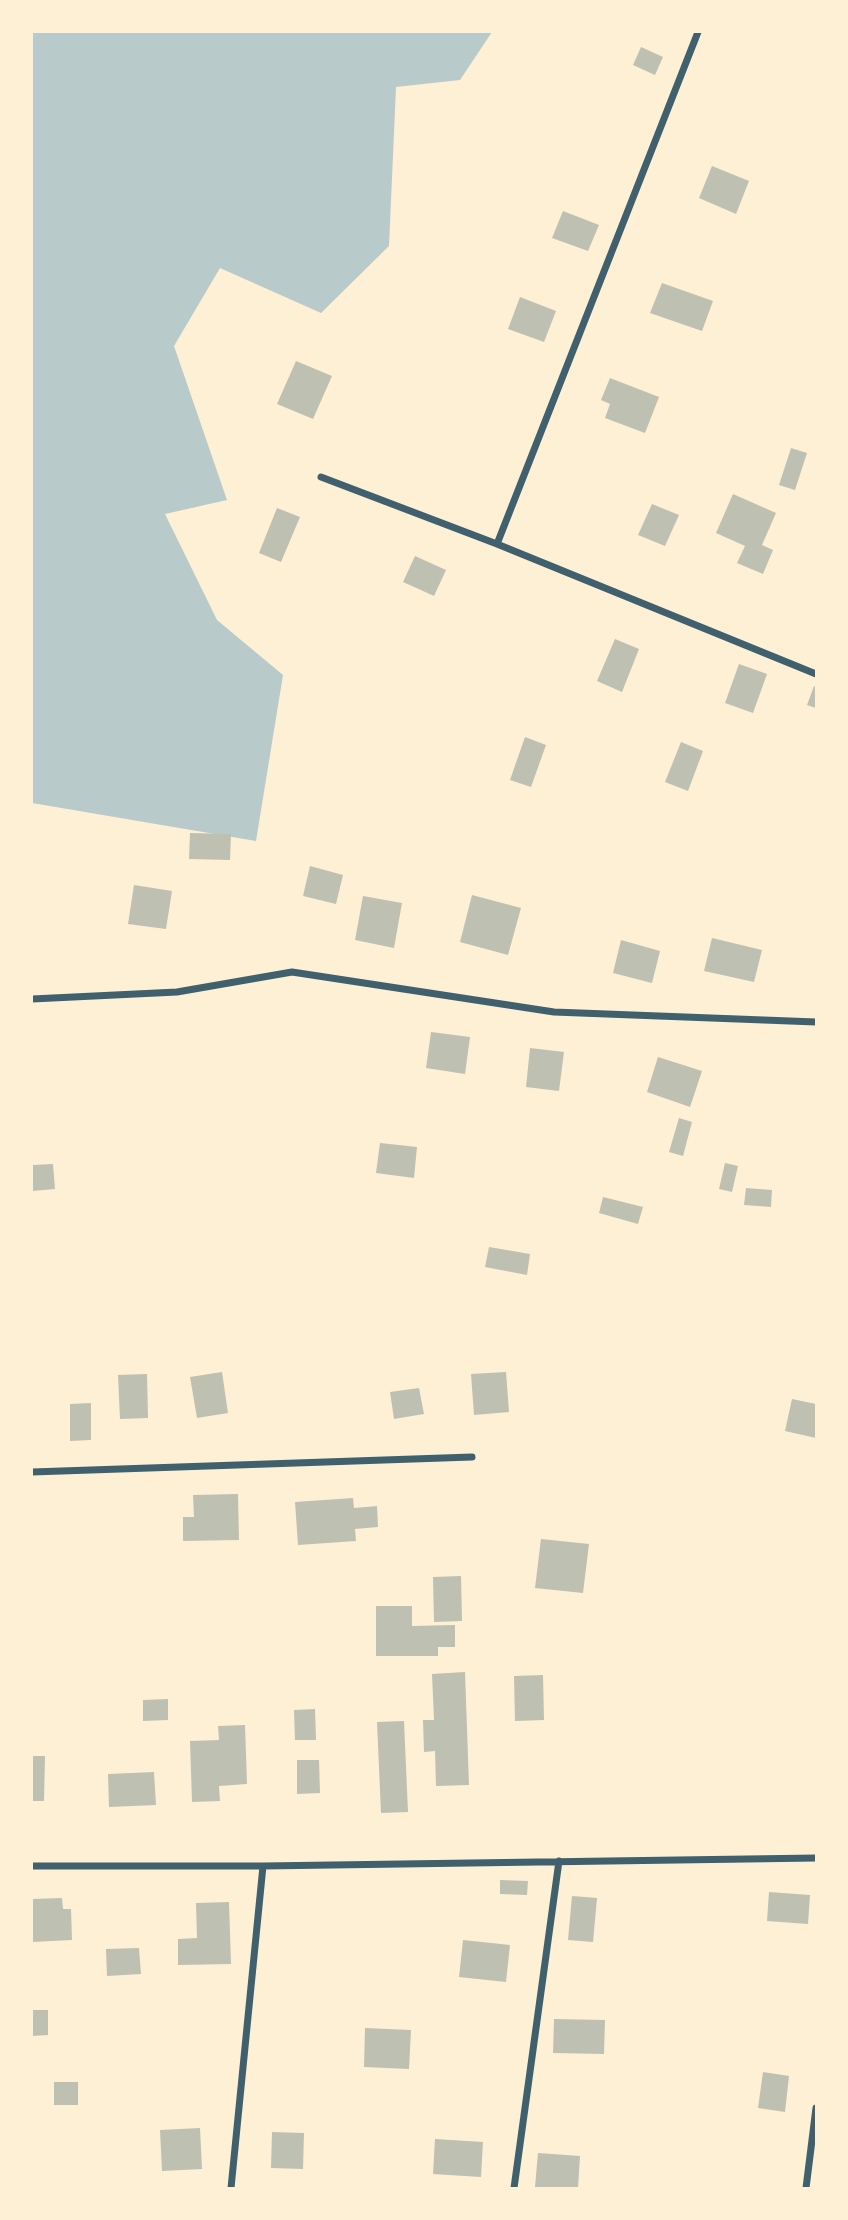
<!DOCTYPE html>
<style>
body{margin:0}
#map{position:relative;width:848px;height:2220px;overflow:hidden;background:#fdf0d5;font-family:Helvetica,sans-serif}
canvas{display:block}
.frame{position:absolute;inset:0;border:33px solid #fdf0d5;pointer-events:none}
</style>
<div id="map">
<canvas width="848" height="2220"></canvas>
<div class="frame"></div>
</div>
<script>
const c = document.querySelector('canvas').getContext('2d');
c.lineJoin = 'round';
function fill(path, color) { c.fillStyle = color; c.fill(path, 'evenodd'); }
function stroke(path, color, width, dash) { c.strokeStyle = color; c.lineWidth = width; c.lineCap = dash ? 'butt' : 'round'; c.setLineDash(dash || []); c.stroke(path); }
fill(new Path2D(`
 M 32,32 L 492,32 L 460,80 L 396,87 L 389,246 L 321,313 L 220,268 L 174,346 L 227,500 L 165,514 L 217,620 L 283,675 L 256,841 L 32,803 Z`), '#b9caca');
fill(new Path2D(`
 M 641,47 L 663,57 L 655,75 L 633,65 Z
 M 712,166 L 749,181 L 736,214 L 699,198 Z
 M 563,211 L 599,225 L 588,251 L 552,238 Z
 M 662,283 L 713,301 L 702,331 L 650,313 Z
 M 520,297 L 556,311 L 544,342 L 508,329 Z
 M 296,361 L 332,376 L 313,419 L 277,404 Z
 M 610,378 L 659,397 L 645,433 L 605,418 L 610,404 L 601,400 Z
 M 791,448 L 807,453 L 795,490 L 779,485 Z
 M 733,494 L 776,513 L 762,545 L 773,550 L 763,574 L 737,563 L 745,546 L 716,533 Z
 M 652,504 L 679,515 L 665,546 L 638,535 Z
 M 277,508 L 300,517 L 281,562 L 259,553 Z
 M 415,556 L 446,570 L 434,596 L 403,582 Z
 M 615,639 L 639,649 L 622,692 L 597,681 Z
 M 739,664 L 767,674 L 753,713 L 725,703 Z
 M 814,686 L 816,687 L 816,708 L 807,705 Z
 M 525,737 L 546,745 L 531,787 L 510,780 Z
 M 681,742 L 703,751 L 688,791 L 665,782 Z
 M 190,833 L 231,834 L 230,860 L 189,859 Z
 M 310,866 L 343,875 L 336,904 L 303,896 Z
 M 134,885 L 172,891 L 166,929 L 128,924 Z
 M 472,895 L 521,908 L 508,955 L 460,942 Z
 M 363,896 L 402,903 L 394,948 L 355,940 Z
 M 712,938 L 762,950 L 754,982 L 704,971 Z
 M 621,940 L 660,951 L 652,983 L 613,973 Z
 M 431,1032 L 470,1037 L 465,1074 L 426,1068 Z
 M 530,1048 L 564,1052 L 559,1091 L 526,1087 Z
 M 658,1057 L 702,1071 L 690,1107 L 647,1092 Z
 M 679,1118 L 692,1122 L 683,1156 L 669,1152 Z
 M 380,1143 L 417,1147 L 414,1178 L 376,1173 Z
 M 725,1163 L 738,1166 L 732,1192 L 719,1189 Z
 M 53,1164 L 55,1189 L 32,1191 L 32,1165 Z
 M 746,1188 L 772,1190 L 771,1207 L 744,1205 Z
 M 603,1197 L 643,1207 L 638,1224 L 599,1213 Z
 M 489,1247 L 530,1254 L 527,1275 L 485,1267 Z
 M 222,1372 L 228,1413 L 197,1418 L 190,1377 Z
 M 506,1372 L 509,1412 L 474,1415 L 471,1374 Z
 M 147,1374 L 148,1418 L 120,1419 L 118,1375 Z
 M 419,1388 L 424,1414 L 394,1419 L 390,1392 Z
 M 792,1399 L 816,1404 L 816,1438 L 785,1431 Z
 M 91,1403 L 91,1440 L 70,1441 L 70,1404 Z
 M 238,1494 L 239,1540 L 183,1541 L 183,1517 L 194,1517 L 193,1495 Z
 M 353,1498 L 354,1508 L 377,1506 L 378,1527 L 355,1529 L 356,1541 L 298,1545 L 295,1502 Z
 M 541,1539 L 589,1544 L 583,1593 L 535,1588 Z
 M 461,1576 L 462,1621 L 434,1622 L 433,1577 Z
 M 376,1606 L 412,1606 L 412,1626 L 455,1625 L 455,1647 L 438,1647 L 438,1656 L 376,1656 Z
 M 465,1672 L 469,1785 L 436,1786 L 435,1751 L 424,1752 L 423,1720 L 434,1720 L 432,1674 Z
 M 543,1675 L 544,1720 L 515,1721 L 514,1676 Z
 M 168,1699 L 168,1720 L 143,1721 L 143,1700 Z
 M 315,1709 L 316,1740 L 295,1740 L 294,1710 Z
 M 404,1721 L 408,1812 L 381,1813 L 377,1722 Z
 M 245,1725 L 247,1784 L 219,1786 L 220,1801 L 192,1802 L 190,1741 L 219,1740 L 218,1726 Z
 M 32,1756 L 45,1756 L 44,1801 L 32,1801 Z
 M 297,1760 L 319,1760 L 320,1793 L 297,1794 Z
 M 154,1772 L 156,1805 L 109,1807 L 108,1774 Z
 M 500,1880 L 528,1881 L 527,1895 L 500,1894 Z
 M 769,1892 L 810,1895 L 808,1924 L 767,1921 Z
 M 572,1896 L 597,1898 L 593,1942 L 568,1940 Z
 M 62,1898 L 63,1909 L 71,1909 L 72,1940 L 32,1942 L 32,1899 Z
 M 229,1902 L 231,1964 L 178,1965 L 178,1939 L 197,1938 L 196,1903 Z
 M 463,1940 L 510,1945 L 506,1982 L 459,1977 Z
 M 139,1948 L 141,1974 L 107,1976 L 106,1949 Z
 M 32,2010 L 48,2010 L 48,2035 L 32,2036 Z
 M 554,2019 L 605,2020 L 604,2054 L 553,2053 Z
 M 365,2028 L 411,2030 L 409,2069 L 364,2067 Z
 M 763,2072 L 789,2076 L 785,2112 L 758,2108 Z
 M 54,2082 L 78,2082 L 78,2105 L 54,2105 Z
 M 200,2128 L 202,2169 L 162,2171 L 160,2130 Z
 M 272,2132 L 304,2133 L 303,2169 L 271,2168 Z
 M 435,2139 L 483,2142 L 481,2177 L 433,2174 Z
 M 538,2153 L 580,2156 L 578,2188 L 535,2187 Z`), '#bec0b2');
stroke(new Path2D(`
 M 321,477 L 497,544 L 816,674
 M 497,544 L 698,32
 M 32,999 L 177,992 L 292,972 L 554,1012 L 816,1022
 M 32,1472 L 472,1457
 M 32,1866 L 263,1866 L 816,1858
 M 231,2188 L 263,1866
 M 514,2188 L 559,1861
 M 806,2188 L 816,2108`), '#3f606c', 7);
</script>
